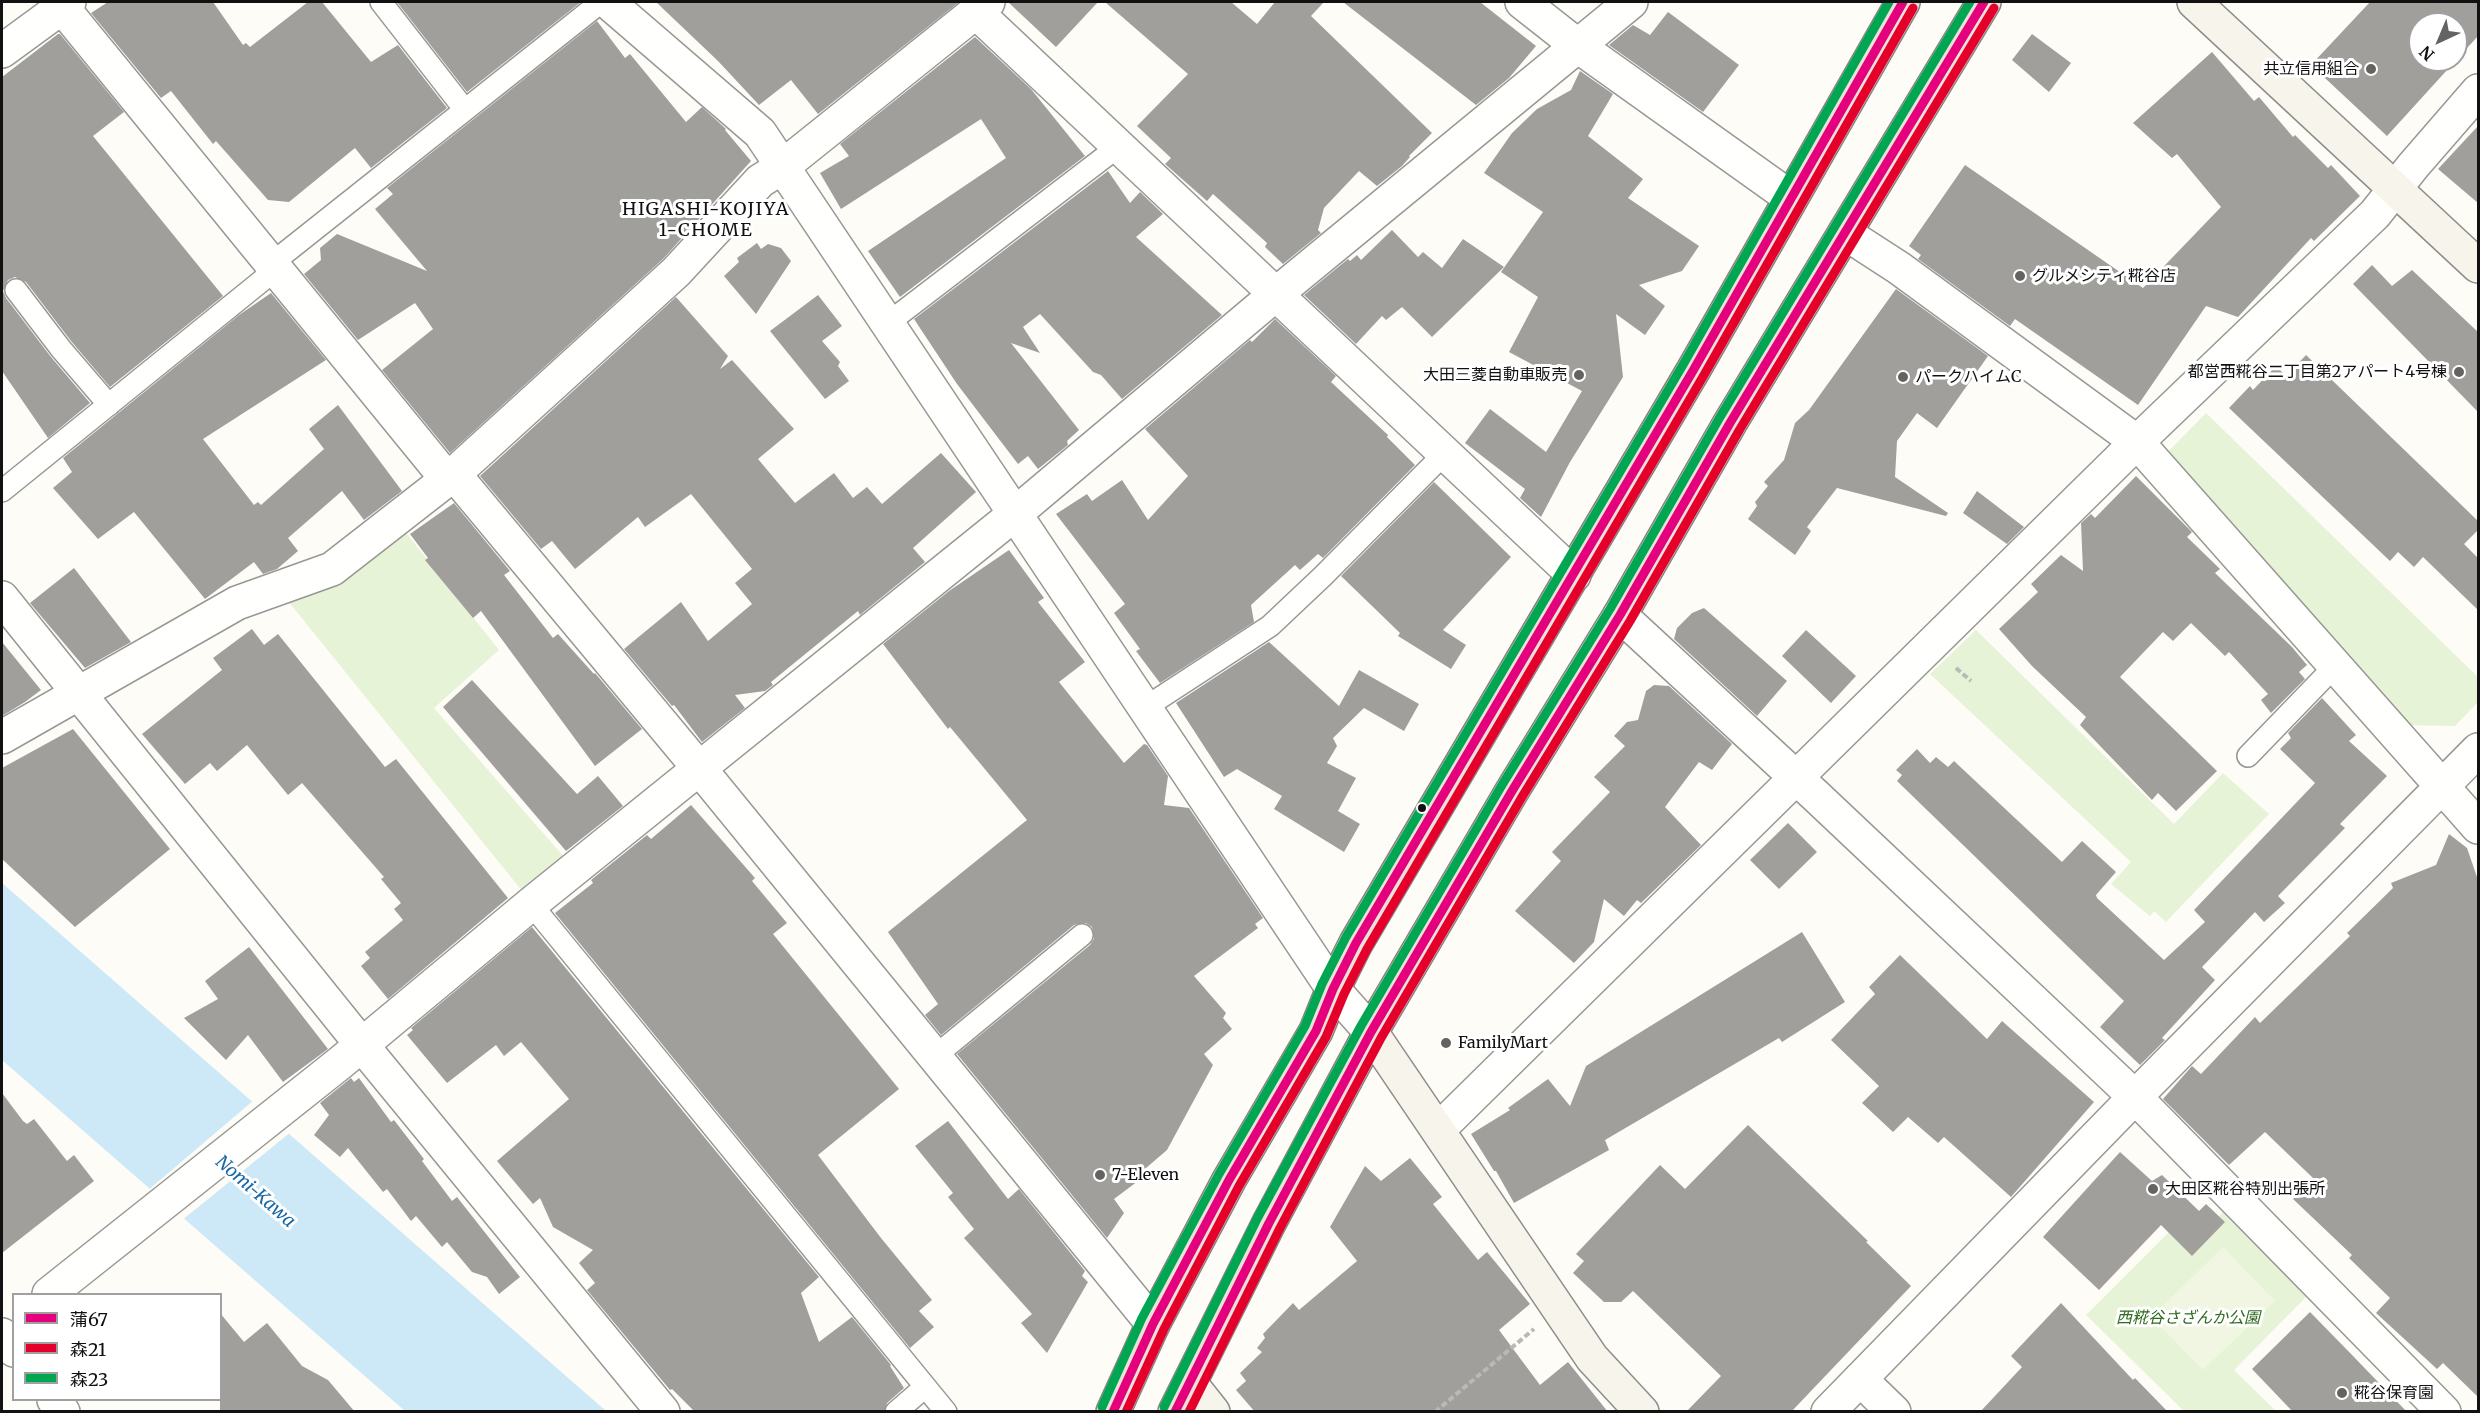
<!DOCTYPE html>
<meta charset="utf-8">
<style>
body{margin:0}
#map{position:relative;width:2480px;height:1413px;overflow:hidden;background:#fdfcf7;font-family:Merriweather,"Noto Sans JP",serif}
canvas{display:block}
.frame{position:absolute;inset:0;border:3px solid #111;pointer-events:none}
.legend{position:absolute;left:12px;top:1293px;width:210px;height:108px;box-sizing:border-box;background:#fff;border:2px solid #a0a0a0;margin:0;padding:8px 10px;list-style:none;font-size:18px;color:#111}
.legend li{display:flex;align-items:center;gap:12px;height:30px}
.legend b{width:30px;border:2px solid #a0a0a0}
.north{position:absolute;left:2408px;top:12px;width:60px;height:60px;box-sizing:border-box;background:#fff;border:2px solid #a0a0a0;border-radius:50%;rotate:224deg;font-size:16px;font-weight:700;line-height:24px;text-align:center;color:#111}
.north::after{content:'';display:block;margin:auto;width:21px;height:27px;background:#646362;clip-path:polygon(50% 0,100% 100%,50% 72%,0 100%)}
</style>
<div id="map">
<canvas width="2480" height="1413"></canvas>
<div class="frame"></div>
<ul class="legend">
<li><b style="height:8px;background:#e5007d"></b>蒲67</li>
<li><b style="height:8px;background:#e4002b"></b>森21</li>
<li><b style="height:8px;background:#00a651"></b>森23</li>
</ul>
<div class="north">N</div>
</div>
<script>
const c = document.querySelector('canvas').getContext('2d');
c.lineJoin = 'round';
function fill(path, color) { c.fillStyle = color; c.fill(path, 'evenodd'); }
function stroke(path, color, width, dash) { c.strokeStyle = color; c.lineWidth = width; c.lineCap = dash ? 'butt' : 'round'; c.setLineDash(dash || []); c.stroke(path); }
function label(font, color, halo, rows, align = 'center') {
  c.font = font + ' Merriweather,"Noto Sans JP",serif'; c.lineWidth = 6; c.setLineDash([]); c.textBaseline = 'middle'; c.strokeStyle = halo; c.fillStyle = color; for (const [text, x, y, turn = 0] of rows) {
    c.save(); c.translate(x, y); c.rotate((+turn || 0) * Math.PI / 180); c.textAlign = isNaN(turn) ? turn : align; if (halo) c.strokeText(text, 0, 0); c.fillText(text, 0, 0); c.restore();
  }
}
fill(new Path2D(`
 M 2206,413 L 2478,677 L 2478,702 L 2455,726 L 2399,725 L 2160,460 Z
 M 403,529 L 499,650 L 434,708 L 564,857 L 523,892 L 288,601 Z
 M 1976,630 L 2174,824 L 2223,773 L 2269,814 L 2166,922 L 2154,911 L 2150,916 L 2111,884 L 2131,862 L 1930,674 Z
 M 2228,1206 L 2308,1295 L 2234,1370 L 2276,1411 L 2184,1411 L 2086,1315 L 2173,1228 L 2192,1247 Z`), '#e7f3d7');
fill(new Path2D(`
 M 2223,1247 L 2275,1301 L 2203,1370 L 2151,1317 Z`), '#f0f6e1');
fill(new Path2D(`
 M 2,883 L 606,1411 L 405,1411 L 2,1060 Z`), '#cde8f7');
fill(new Path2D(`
 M 254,1100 L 291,1132 L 181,1221 L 147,1191 Z`), '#fdfcf7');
fill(new Path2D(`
 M 108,2 L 213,2 L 243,45 L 246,43 L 250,47 L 308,2 L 322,2 L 371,62 L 398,45 L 447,108 L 371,168 L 355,148 L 289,202 L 268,200 L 216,141 L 213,144 L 171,91 L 161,98 L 91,13 Z
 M 397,2 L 581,2 L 467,92 Z
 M 656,2 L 959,2 L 818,114 L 791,80 L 759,105 L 718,61 Z
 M 1008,2 L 1098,2 L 1056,47 Z
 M 1105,2 L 1231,2 L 1257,24 L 1275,2 L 1324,2 L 1311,16 L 1432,133 L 1409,156 L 1410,157 L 1402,166 L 1377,186 L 1359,171 L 1324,208 L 1318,230 L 1321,233 L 1283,264 L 1265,247 L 1267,243 L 1213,194 L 1207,201 L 1165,164 L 1171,158 L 1137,126 L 1188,74 Z
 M 1343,2 L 1480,2 L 1536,46 L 1509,78 L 1476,105 Z
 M 2370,2 L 2478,2 L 2478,36 L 2387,136 L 2311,65 ZM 2420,24 L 2456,24 L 2456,60 L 2420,60 Z
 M 1668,12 L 1739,65 L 1703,112 L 1609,45 L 1633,25 L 1650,35 Z
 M 597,21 L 625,58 L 630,54 L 686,122 L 702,107 L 726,129 L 725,130 L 751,161 L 663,259 L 450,453 L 382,370 L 433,329 L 415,303 L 358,340 L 304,274 L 321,260 L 320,248 L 337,234 L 427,271 L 375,209 L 393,194 L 387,188 Z
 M 58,34 L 60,34 L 124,112 L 93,136 L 223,296 L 110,387 L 71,341 L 26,282 L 15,277 L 8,280 L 3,291 L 6,298 L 51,357 L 90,403 L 48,438 L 2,371 L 2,77 Z
 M 2032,34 L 2071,63 L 2049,92 L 2012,60 Z
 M 975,37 L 1031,89 L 1085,156 L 900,297 L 868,251 L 1006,158 L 981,119 L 841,209 L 820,173 L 849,156 L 840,144 Z
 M 2212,52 L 2254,101 L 2259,97 L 2293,137 L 2295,135 L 2328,168 L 2331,165 L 2360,196 L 2314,241 L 2311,238 L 2238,317 L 2206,306 L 2138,405 L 2015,319 L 2010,326 L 1918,259 L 1921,255 L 1909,246 L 1965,165 L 2143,288 L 2221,207 L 2177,154 L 2172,158 L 2133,123 Z
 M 1580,71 L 1613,94 L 1588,136 L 1643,179 L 1628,198 L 1699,246 L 1682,271 L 1639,285 L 1665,306 L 1645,335 L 1616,314 L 1623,377 L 1570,462 L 1541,517 L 1520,498 L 1525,489 L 1465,443 L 1490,409 L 1546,452 L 1582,391 L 1509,352 L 1538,297 L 1501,272 L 1543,212 L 1484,173 L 1512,133 L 1537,109 L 1571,90 Z
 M 2478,126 L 2478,203 L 2438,169 Z
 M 1108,171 L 1130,203 L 1140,192 L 1163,214 L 1136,237 L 1222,315 L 1122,399 L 1101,375 L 1093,372 L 1040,314 L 1023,327 L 1040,353 L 1011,343 L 1079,430 L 1067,441 L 1068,445 L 1038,469 L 1028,456 L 1018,464 L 957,384 L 914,319 Z
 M 1392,230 L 1418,257 L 1423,252 L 1442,268 L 1463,239 L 1504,267 L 1432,337 L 1402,307 L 1386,320 L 1382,316 L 1356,344 L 1304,295 L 1348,259 L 1350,261 L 1357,255 L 1361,260 Z
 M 757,243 L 761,249 L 768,244 L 781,248 L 791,261 L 756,314 L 724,276 L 739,262 L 737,258 Z
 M 2372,265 L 2392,286 L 2412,270 L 2478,332 L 2478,412 L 2353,284 Z
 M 1896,289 L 1988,356 L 1937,428 L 1917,413 L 1897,441 L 1895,477 L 1948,513 L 1946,516 L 1837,488 L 1807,527 L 1811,531 L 1795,555 L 1748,519 L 1757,506 L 1755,502 L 1768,486 L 1764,482 L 1784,460 L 1795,423 L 1809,410 Z
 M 271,293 L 326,360 L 203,439 L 254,505 L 258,502 L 261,505 L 324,449 L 309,429 L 338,405 L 402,491 L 364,520 L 342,491 L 288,538 L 298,551 L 277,569 L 263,574 L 254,562 L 205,599 L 134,512 L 98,539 L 53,488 L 72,472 L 63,458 L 239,315 Z
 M 818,295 L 842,326 L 822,341 L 840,362 L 838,366 L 849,381 L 825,399 L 770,331 Z
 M 676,297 L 728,356 L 720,369 L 732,360 L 794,429 L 758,459 L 795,503 L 834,473 L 853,498 L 867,487 L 882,504 L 941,453 L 976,492 L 913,548 L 925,562 L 860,615 L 858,611 L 771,682 L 773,685 L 765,691 L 735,695 L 745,708 L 702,742 L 674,705 L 672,706 L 624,649 L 681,602 L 708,641 L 752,604 L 735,583 L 752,569 L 691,494 L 645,527 L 638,517 L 575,569 L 552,541 L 541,549 L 480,476 Z
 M 1275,319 L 1336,376 L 1331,382 L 1388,435 L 1387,437 L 1415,465 L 1323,558 L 1318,554 L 1300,570 L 1295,565 L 1251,605 L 1254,622 L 1160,683 L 1136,651 L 1140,649 L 1114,613 L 1125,604 L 1056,514 L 1087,494 L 1092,501 L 1122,480 L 1148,520 L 1188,476 L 1145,429 L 1250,340 L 1252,342 Z
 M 2306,355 L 2478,521 L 2478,530 L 2464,544 L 2478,558 L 2478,610 L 2423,557 L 2414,567 L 2398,552 L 2390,561 L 2229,408 L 2250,386 L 2253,390 L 2276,366 L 2286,376 Z
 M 2136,476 L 2192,532 L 2187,537 L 2220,569 L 2215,573 L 2292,647 L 2307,665 L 2299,672 L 2305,679 L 2271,713 L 2261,700 L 2268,694 L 2229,652 L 2225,656 L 2191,623 L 2173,641 L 2163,632 L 2120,677 L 2217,771 L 2176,811 L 2158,793 L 2152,800 L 2080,725 L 2086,717 L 2032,666 L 1999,629 L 2038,592 L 2031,584 L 2061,555 L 2083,571 L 2081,523 L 2091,514 L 2095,518 Z
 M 1434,482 L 1511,557 L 1443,630 L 1466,645 L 1451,669 L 1398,636 L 1400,633 L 1341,576 Z
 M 1977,491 L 2024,527 L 2007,544 L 1963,513 Z
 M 454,503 L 510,571 L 504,575 L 553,638 L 558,634 L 594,674 L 595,673 L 642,729 L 595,766 L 481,611 L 473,618 L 425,560 L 428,558 L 410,534 Z
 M 1009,550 L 1044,598 L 1038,602 L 1085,662 L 1059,682 L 1124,763 L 1144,744 L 1147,745 L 1168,776 L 1164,805 L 1189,808 L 1263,918 L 1255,924 L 1258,928 L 1194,976 L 1226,1013 L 1223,1018 L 1232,1029 L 1204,1054 L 1213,1065 L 1167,1150 L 1139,1174 L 1142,1178 L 1114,1199 L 1124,1213 L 1107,1238 L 957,1054 L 1090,945 L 1094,939 L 1092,927 L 1086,923 L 1074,925 L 941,1035 L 925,1015 L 938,1004 L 888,932 L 1027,820 L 950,727 L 948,729 L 883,644 L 949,591 Z
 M 74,568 L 131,642 L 85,668 L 30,603 Z
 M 1704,608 L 1787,681 L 1757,716 L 1674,639 L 1677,628 L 1692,613 Z
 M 252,629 L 264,645 L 278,634 L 385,767 L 396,759 L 508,898 L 388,999 L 361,966 L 370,958 L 365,952 L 403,920 L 394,909 L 401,903 L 381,879 L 384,877 L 302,783 L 288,795 L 247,745 L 217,771 L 210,763 L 185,784 L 142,734 L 222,670 L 213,658 Z
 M 1806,630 L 1856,676 L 1831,703 L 1782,656 Z
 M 2,642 L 41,690 L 25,702 L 2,716 Z
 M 1269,642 L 1339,706 L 1359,670 L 1419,704 L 1404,731 L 1364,708 L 1333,738 L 1337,746 L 1327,763 L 1356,778 L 1338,811 L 1360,824 L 1344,852 L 1274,809 L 1282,796 L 1237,769 L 1224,777 L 1176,703 Z
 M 472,680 L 577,794 L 598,776 L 623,806 L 566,851 L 443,707 Z
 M 1654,685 L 1669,686 L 1732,744 L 1712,770 L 1699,762 L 1665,807 L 1701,845 L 1641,903 L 1637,900 L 1624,916 L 1604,899 L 1594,942 L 1574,963 L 1515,911 L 1561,861 L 1552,852 L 1610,792 L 1594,777 L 1625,746 L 1614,736 L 1627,722 L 1638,720 L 1646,691 Z
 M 2322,698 L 2356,735 L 2349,741 L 2387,776 L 2340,824 L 2345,828 L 2278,896 L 2285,903 L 2264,922 L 2255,912 L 2202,967 L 2215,980 L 2162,1038 L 2165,1040 L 2140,1065 L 2100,1027 L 2124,1001 L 1897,781 L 1902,775 L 1896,770 L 1917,749 L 1930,763 L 1936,757 L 1948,767 L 1954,761 L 2062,862 L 2082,841 L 2116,872 L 2096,895 L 2097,898 L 2164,960 L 2205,922 L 2194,910 L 2315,783 L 2280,749 L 2291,738 L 2288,733 Z
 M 73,729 L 170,849 L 75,927 L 2,859 L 2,768 Z
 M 691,805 L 755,878 L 752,881 L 787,923 L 773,934 L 899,1089 L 818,1155 L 881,1238 L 932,1300 L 919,1311 L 934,1327 L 910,1348 L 555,913 L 593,883 L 591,880 L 647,835 L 651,839 Z
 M 1788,823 L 1817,852 L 1779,889 L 1750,860 Z
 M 2449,834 L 2467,848 L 2478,880 L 2478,1397 L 2443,1363 L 2437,1369 L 2376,1313 L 2390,1298 L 2349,1258 L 2352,1255 L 2293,1199 L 2313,1178 L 2265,1132 L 2229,1165 L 2163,1099 L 2192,1066 L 2201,1074 L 2255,1017 L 2260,1023 L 2350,936 L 2347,933 L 2393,888 L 2391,883 L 2436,865 Z
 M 532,927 L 819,1277 L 801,1293 L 819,1342 L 852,1317 L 891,1365 L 890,1366 L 904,1388 L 887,1403 L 884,1412 L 695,1412 L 672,1389 L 670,1390 L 587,1290 L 595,1283 L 579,1263 L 593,1250 L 553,1227 L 540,1198 L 533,1204 L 497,1161 L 569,1099 L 521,1042 L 504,1056 L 496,1045 L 447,1083 L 407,1035 L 413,1030 L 411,1028 Z
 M 1802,932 L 1845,1002 L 1782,1042 L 1779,1038 L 1605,1140 L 1609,1150 L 1514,1203 L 1496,1171 L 1494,1171 L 1471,1134 L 1510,1110 L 1508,1108 L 1548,1079 L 1570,1106 L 1586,1066 Z
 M 249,947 L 328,1049 L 283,1082 L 248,1035 L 226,1060 L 184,1018 L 218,999 L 205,981 Z
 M 1900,955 L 1987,1039 L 2002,1021 L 2094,1102 L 2011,1197 L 1944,1137 L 1938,1143 L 1908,1117 L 1893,1132 L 1862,1103 L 1879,1086 L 1831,1040 L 1875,994 L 1869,987 Z
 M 351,1078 L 354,1082 L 359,1078 L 391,1122 L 394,1120 L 424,1159 L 422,1161 L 452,1201 L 457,1197 L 520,1277 L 499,1294 L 487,1277 L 472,1272 L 447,1242 L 442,1247 L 416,1216 L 411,1221 L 387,1189 L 383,1192 L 348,1148 L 340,1157 L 314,1135 L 329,1115 L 320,1103 Z
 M 2,1093 L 23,1121 L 27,1124 L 34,1119 L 67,1161 L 74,1155 L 94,1181 L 2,1253 Z
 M 948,1121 L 1008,1199 L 1019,1189 L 1085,1271 L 1082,1276 L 1088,1282 L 1047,1353 L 1021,1323 L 1032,1314 L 964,1238 L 974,1229 L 948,1197 L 953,1193 L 915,1146 Z
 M 1748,1125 L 1868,1241 L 1866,1242 L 1911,1286 L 1791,1412 L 1686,1412 L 1721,1376 L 1633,1291 L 1621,1302 L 1604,1302 L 1573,1273 L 1584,1261 L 1576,1254 L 1660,1165 L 1685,1189 Z
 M 2120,1152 L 2152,1181 L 2162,1175 L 2199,1211 L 2206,1204 L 2225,1222 L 2192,1256 L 2161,1225 L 2099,1290 L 2043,1237 Z
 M 1410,1158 L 1442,1197 L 1433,1204 L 1478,1260 L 1487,1252 L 1530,1304 L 1499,1330 L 1540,1385 L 1568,1362 L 1608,1412 L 1255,1412 L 1236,1390 L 1246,1381 L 1240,1373 L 1262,1352 L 1257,1348 L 1265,1338 L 1263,1334 L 1293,1303 L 1299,1310 L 1357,1261 L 1330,1227 L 1365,1166 L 1381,1181 Z
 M 2061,1303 L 2133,1380 L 2135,1378 L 2168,1412 L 1980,1412 L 2022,1367 L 2011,1356 Z
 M 2310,1312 L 2353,1356 L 2407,1412 L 2293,1412 L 2252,1369 Z
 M 220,1313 L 244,1342 L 267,1323 L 302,1366 L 328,1380 L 355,1412 L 220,1412 Z`), '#a19f9c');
const lane = new Path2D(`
 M 381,2 L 465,110
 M 16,290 L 61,349 L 109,405
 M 888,323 L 1119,146
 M 2,491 L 264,279 L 271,264 L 601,2
 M 1146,707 L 1270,626 L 1323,576 L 1445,453
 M 2248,756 L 2335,666
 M 531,904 L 946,1412
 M 934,1057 L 1082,935
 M 896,1412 L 925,1387`);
const street = new Path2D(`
 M 58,2 L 447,479
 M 608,2 L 760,133 L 1333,989 L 1371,1032
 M 1522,2 L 1578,46 L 1791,198
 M 976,12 L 1574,575
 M 2,51 L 69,2
 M 1845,233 L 1899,268 L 2137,442 L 2478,827
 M 454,474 L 713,785 L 1153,1324
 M 2,598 L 374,1060 L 663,1412
 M 1620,615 L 1816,796 L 2135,1097 L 2444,1412
 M 2,737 L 237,603 L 332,569 L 454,474 L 676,272 L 760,181 L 782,167 L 988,2
 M 1438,1130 L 2137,442 L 2375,214 L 2413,166 L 2478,91
 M 49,1294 L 340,1063 L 531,904 L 1016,513 L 1276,294 L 1631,2
 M 2,1335 L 14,1350
 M 1860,1379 L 1894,1412
 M 54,1400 L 63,1412
 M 1828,1412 L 2135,1097 L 2478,750`);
const secondary = new Path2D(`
 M 2194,2 L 2478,266
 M 1371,1032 L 1592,1358 L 1642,1412
 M 1190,1383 L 1213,1412`);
const highway = new Path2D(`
 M 1113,1412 L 1153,1324 L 1229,1180 L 1316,1031 L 1333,989 L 1356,943 L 1694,369 L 1903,2
 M 1175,1412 L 1269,1223 L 1371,1032 L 1512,791 L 1620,615 L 1730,423 L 1984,2`);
stroke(lane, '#979795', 24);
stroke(street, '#979795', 36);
stroke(secondary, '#8e8d8b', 36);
stroke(highway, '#858482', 36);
stroke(new Path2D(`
 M 1956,668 L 1971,681
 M 1435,1412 L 1534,1329`), '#b9b9b8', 4, [6, 3]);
stroke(lane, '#fffffe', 21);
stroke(street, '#fffffe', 33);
stroke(secondary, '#f6f4eb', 33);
stroke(highway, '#eae1d8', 33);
stroke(new Path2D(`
 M 1113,1412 L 1153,1324 L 1229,1180 L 1316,1031 L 1333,989 L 1356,943 L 1694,369 L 1903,2
 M 1175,1412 L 1269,1223 L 1371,1032 L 1512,791 L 1620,615 L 1730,423 L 1984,2`), '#e5007d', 9);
stroke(new Path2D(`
 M 1126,1412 L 1164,1329 L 1239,1186 L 1326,1037 L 1344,994 L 1367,949 L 1704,375 L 1913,8
 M 1189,1412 L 1280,1228 L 1381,1038 L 1522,797 L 1630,621 L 1740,429 L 1994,8`), '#e4002b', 9);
stroke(new Path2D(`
 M 1102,1407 L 1142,1318 L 1219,1174 L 1305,1026 L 1322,984 L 1346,937 L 1684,363 L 1889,2
 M 1164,1407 L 1258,1217 L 1361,1026 L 1502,785 L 1610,609 L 1720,417 L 1970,2`), '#00a651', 9);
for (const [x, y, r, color] of [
 [2371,69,6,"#646362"],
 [2020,276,6,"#646362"],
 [2459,372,6,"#646362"],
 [1579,375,6,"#646362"],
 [1903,377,6,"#646362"],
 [1422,808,5,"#111"],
 [1446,1043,6,"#646362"],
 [1100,1175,6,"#646362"],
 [2153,1189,6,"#646362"],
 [2342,1393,6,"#646362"]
]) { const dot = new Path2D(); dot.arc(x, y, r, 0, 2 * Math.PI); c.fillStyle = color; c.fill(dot); stroke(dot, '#fff', 2); }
label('16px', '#111', '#fff', [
 ["共立信用組合",2359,69,"right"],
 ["グルメシティ糀谷店",2032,276],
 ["都営西糀谷二丁目第2アパート4号棟",2447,372,"right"],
 ["大田三菱自動車販売",1567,375,"right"],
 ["パークハイムC",1915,377],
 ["FamilyMart",1458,1043],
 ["7-Eleven",1112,1175],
 ["大田区糀谷特別出張所",2165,1189],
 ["糀谷保育園",2354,1393]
], 'left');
label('italic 16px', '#2f6b1f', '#fff', [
 ["西糀谷さざんか公園",2188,1318]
]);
c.letterSpacing = '1.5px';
label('18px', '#111', '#fff', [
 ["HIGASHI-KOJIYA",706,210],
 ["1-CHOME",706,231]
]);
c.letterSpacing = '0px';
label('italic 18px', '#1768a6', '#fff', [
 ["Nomi-Kawa",255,1192,41]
]);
</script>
